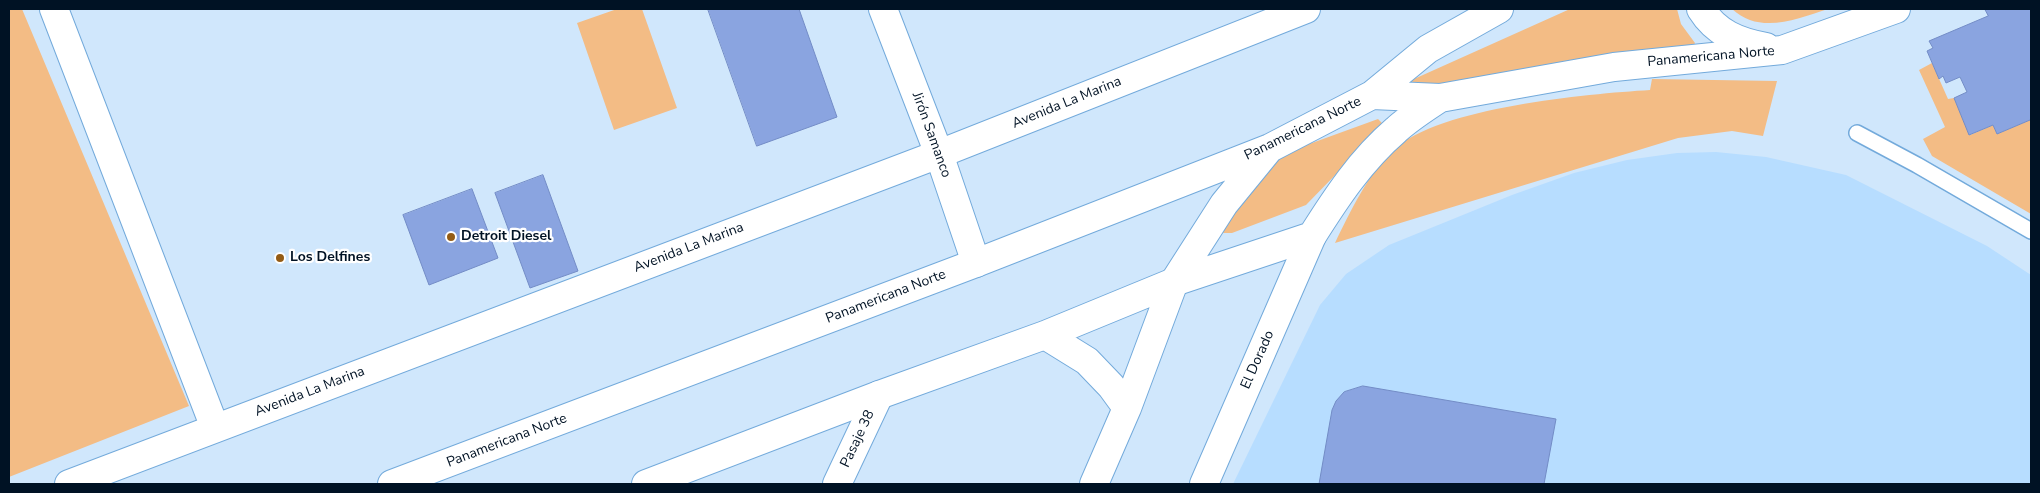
<!DOCTYPE html>
<meta charset="utf-8">
<style>
body{margin:0}
#map{position:relative;width:2040px;height:493px;overflow:hidden;background:#d0e7fc;font-family:"Nunito Sans",sans-serif}
canvas{display:block}
.frame{position:absolute;inset:0;border:10px solid #001224;pointer-events:none}
</style>
<div id="map">
<canvas width="2040" height="493"></canvas>
<div class="frame"></div>
</div>
<script>
const c = document.querySelector('canvas').getContext('2d');
c.lineJoin = 'round';
function fill(path, color) { c.fillStyle = color; c.fill(path, 'evenodd'); }
function stroke(path, color, width, dash) { c.strokeStyle = color; c.lineWidth = width; c.lineCap = dash ? 'butt' : 'round'; c.setLineDash(dash || []); c.stroke(path); }
function label(font, color, halo, rows, align = 'center') {
  c.font = font + ' "Nunito Sans",sans-serif'; c.lineWidth = 4.5; c.setLineDash([]); c.textBaseline = 'middle'; c.strokeStyle = halo; c.fillStyle = color; for (const [text, x, y, turn = 0] of rows) {
    c.save(); c.translate(x, y); c.rotate((+turn || 0) * Math.PI / 180); c.textAlign = isNaN(turn) ? turn : align; if (halo) c.strokeText(text, 0, 0); c.fillText(text, 0, 0); c.restore();
  }
}
fill(new Path2D(`
 M 1716,152 L 1766,157 L 1846,175 L 1987,246 L 2031,275 L 2031,484 L 1233,484 L 1320,305 L 1346,274 L 1389,245 L 1512,195 L 1574,173 L 1627,160 L 1677,153 Z`), '#b7ddff');
fill(new Path2D(`
 M 9,9 L 22,9 L 189,406 L 9,477 Z
 M 617,9 L 642,9 L 677,108 L 614,130 L 577,23 Z
 M 1570,9 L 1677,9 L 1681,24 L 1695,43 L 1694,45 L 1418,89 L 1409,85 L 1414,79 Z
 M 1732,9 L 1828,9 C 1797,19 1760,35 1732,9 Z
 M 1932,63 L 1948,99 L 1954,98 L 1970,135 L 1993,125 L 1997,134 L 2030,120 L 2031,214 L 1932,156 L 1923,139 L 1945,127 L 1919,70 Z
 M 1652,79 L 1777,81 L 1763,136 L 1732,131 L 1678,138 L 1335,243 C 1350,212 1368,174 1393,150 C 1440,107 1586,94 1650,90 Z
 M 1378,119 L 1383,124 L 1381,128 L 1306,205 L 1232,233 L 1223,233 L 1224,226 L 1280,158 L 1290,151 Z`), '#f3bc85');
const building = new Path2D(`
 M 708,9 L 799,9 L 837,117 L 757,146 Z
 M 1985,9 L 2031,9 L 2031,123 L 2030,120 L 1997,134 L 1993,125 L 1969,135 L 1954,98 L 1967,92 L 1960,77 L 1946,83 L 1943,76 L 1939,79 L 1927,51 L 1933,48 L 1929,41 L 1988,16 Z
 M 543,175 L 578,271 L 530,288 L 495,193 Z
 M 472,189 L 498,258 L 429,285 L 403,215 Z
 M 1363,386 L 1556,419 L 1544,484 L 1319,484 L 1332,410 L 1336,401 L 1344,392 Z`);
fill(building, '#8aa4e0');
stroke(building, '#738cc6', 1);
const lane = new Path2D(`
 M 1857,133 L 1917,165 L 2031,231`);
const street = new Path2D(`
 M 54,9 L 215,428
 M 883,9 L 939,154 L 976,263
 M 837,484 L 879,395`);
const secondary = new Path2D(`
 M 1045,335 L 1087,361 L 1111,386 L 1127,408
 M 69,484 L 939,154 L 1306,9
 M 646,484 L 879,395 L 1045,335 L 1174,282
 M 1094,484 L 1127,408 L 1174,282
 M 1204,484 L 1312,236`);
const highway = new Path2D(`
 M 1701,9 C 1716,33 1738,42 1766,47
 M 1372,95 L 1440,98 L 1614,67 L 1782,50 L 1896,9
 M 1174,282 L 1312,236 C 1336,198 1361,160 1396,130 C 1409,118 1425,108 1440,98
 M 1174,282 L 1224,204 L 1269,149
 M 392,484 L 976,263 L 1270,148 L 1372,95 L 1428,49 L 1499,9`);
stroke(lane, '#73aadb', 18);
stroke(street, '#73aadb', 30);
stroke(secondary, '#73aadb', 30);
stroke(highway, '#73aadb', 30);
stroke(lane, '#fff', 15);
stroke(street, '#fff', 28);
stroke(secondary, '#fff', 28);
stroke(highway, '#fff', 28);
for (const [x, y, r, color] of [
 [451,237,5,"#945c15"],
 [280,258,5,"#945c15"]
]) { const dot = new Path2D(); dot.arc(x, y, r, 0, 2 * Math.PI); c.fillStyle = color; c.fill(dot); stroke(dot, '#fff', 2); }
label('14px', '#001224', '#fff', [
 ["Panamericana Norte",1711,57,-5],
 ["Avenida La Marina",1067,103,-22],
 ["Panamericana Norte",1303,129,-26],
 ["Jirón Samanco",931,135,70],
 ["Avenida La Marina",689,248,-21],
 ["Panamericana Norte",886,297,-21],
 ["El Dorado",1258,360,-66],
 ["Avenida La Marina",310,392,-21],
 ["Pasaje 38",858,439,-65],
 ["Panamericana Norte",507,441,-21]
]);
label('bold 14px', '#001224', '#fff', [
 ["Detroit Diesel",461,237],
 ["Los Delfines",290,258]
], 'left');
</script>
